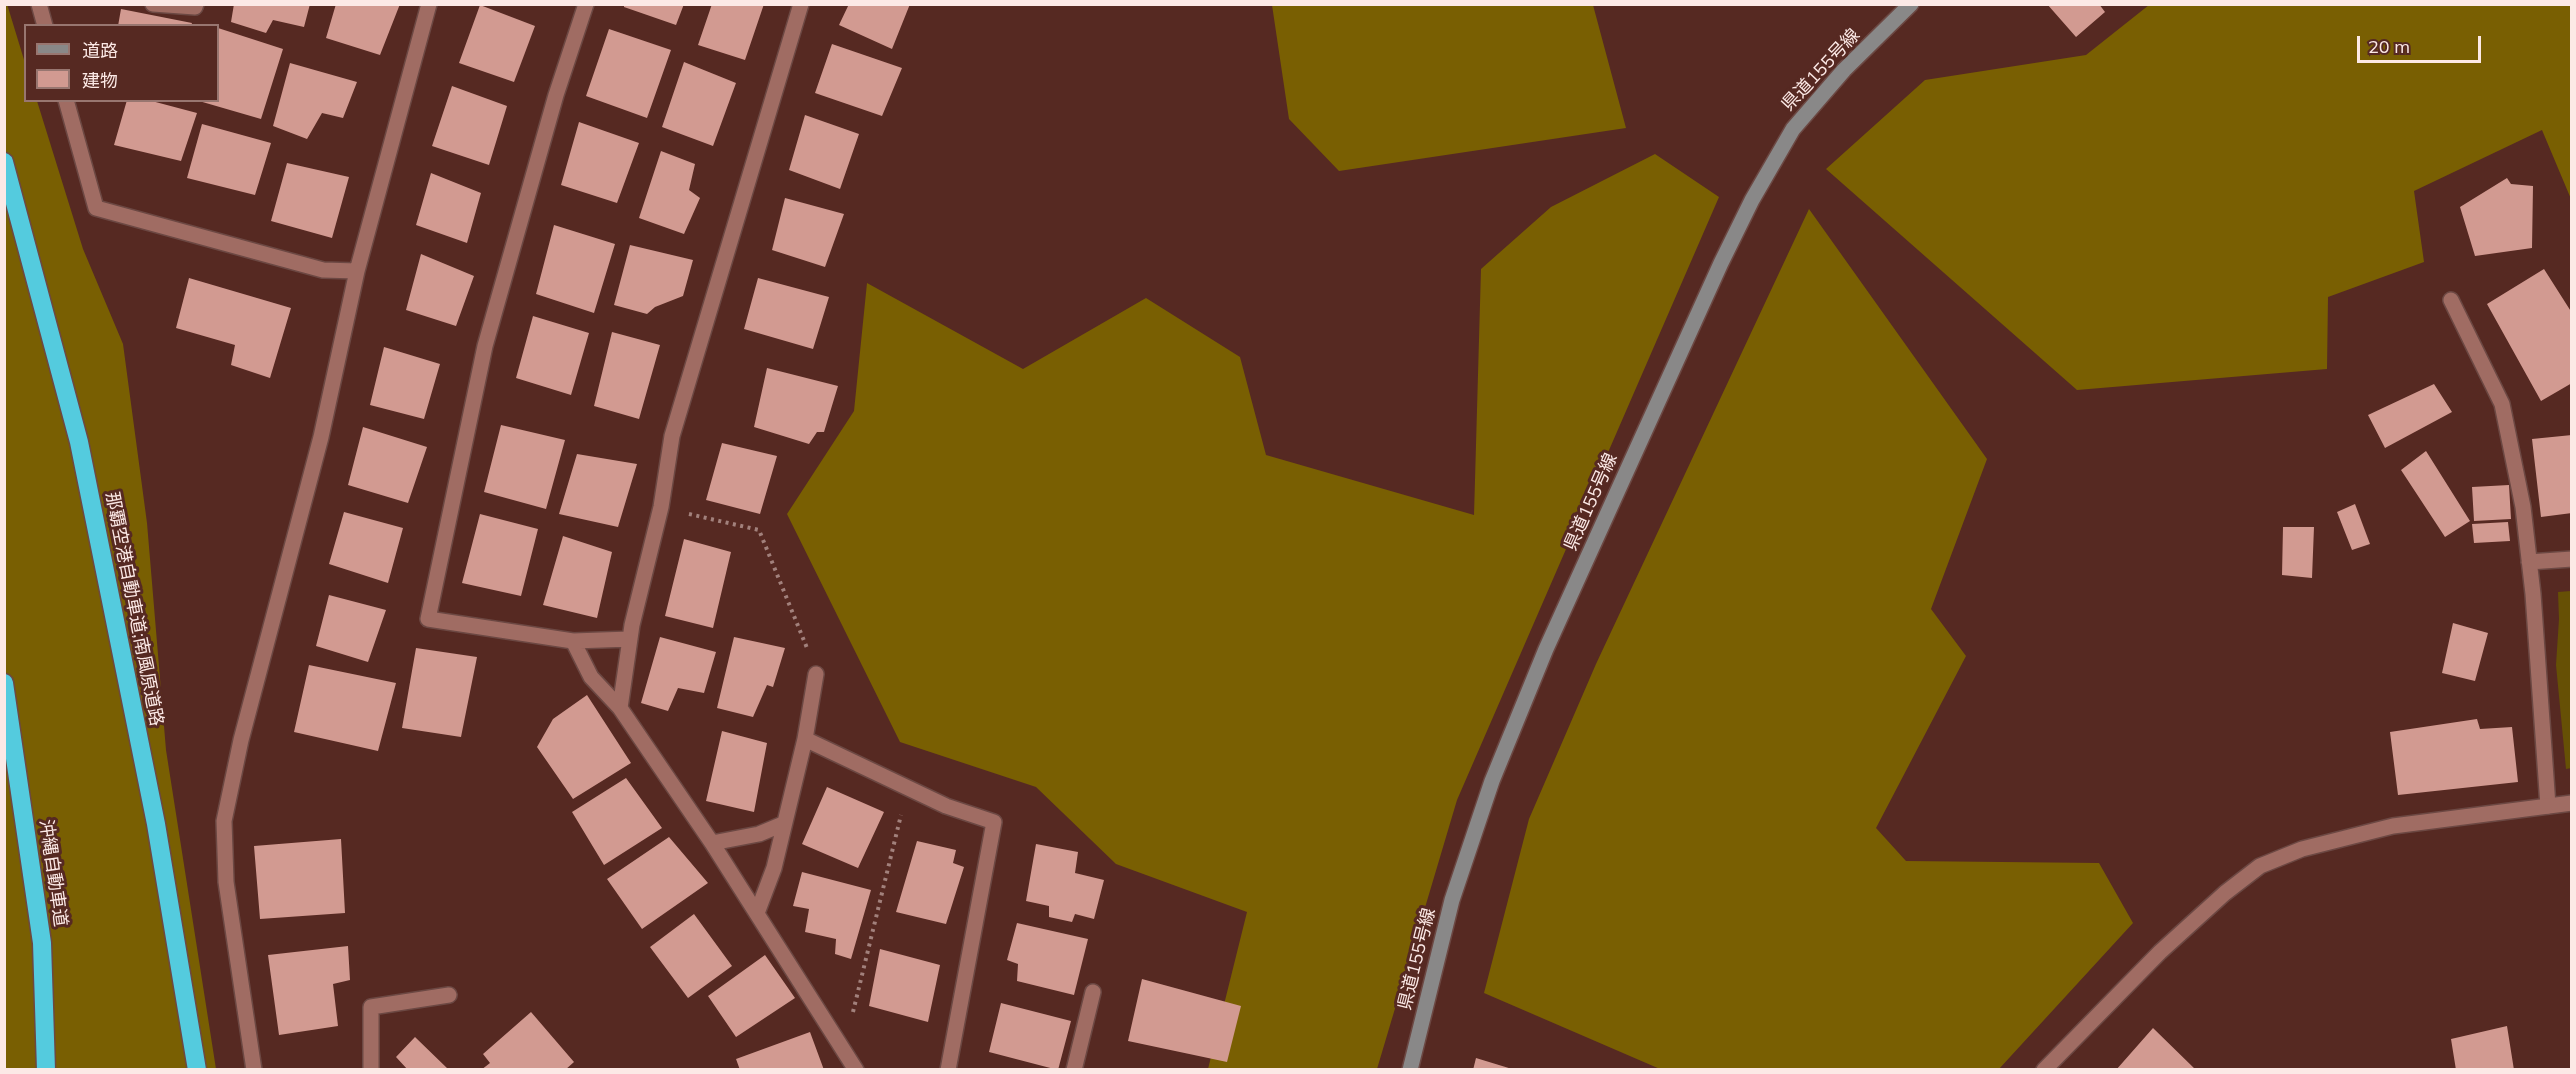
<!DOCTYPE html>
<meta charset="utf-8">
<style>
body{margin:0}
#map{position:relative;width:2576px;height:1074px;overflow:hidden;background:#562922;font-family:Mulish,"Noto Sans JP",sans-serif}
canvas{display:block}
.frame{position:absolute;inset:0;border:6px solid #fce9e6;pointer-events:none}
.legend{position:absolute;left:24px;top:24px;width:195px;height:78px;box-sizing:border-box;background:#562922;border:2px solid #987670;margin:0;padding:8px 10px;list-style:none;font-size:18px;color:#fce9e6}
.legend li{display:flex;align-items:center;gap:12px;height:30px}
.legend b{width:30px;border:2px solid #987670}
.scale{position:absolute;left:2357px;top:36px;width:124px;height:27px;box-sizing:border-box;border:3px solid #fce9e6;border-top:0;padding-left:8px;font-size:18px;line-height:21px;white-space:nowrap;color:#fce9e6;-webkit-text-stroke:4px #562922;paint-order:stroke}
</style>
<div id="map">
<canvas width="2576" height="1074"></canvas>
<div class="frame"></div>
<ul class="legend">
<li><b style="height:8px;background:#898888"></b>道路</li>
<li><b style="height:16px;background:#d29a91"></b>建物</li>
</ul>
<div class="scale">20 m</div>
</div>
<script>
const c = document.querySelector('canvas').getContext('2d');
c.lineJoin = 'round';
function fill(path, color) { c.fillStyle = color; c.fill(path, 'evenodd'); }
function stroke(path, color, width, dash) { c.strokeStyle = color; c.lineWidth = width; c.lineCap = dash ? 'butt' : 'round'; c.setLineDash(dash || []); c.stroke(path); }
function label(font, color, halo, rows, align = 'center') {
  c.font = font + ' Mulish,"Noto Sans JP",sans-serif'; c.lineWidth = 6; c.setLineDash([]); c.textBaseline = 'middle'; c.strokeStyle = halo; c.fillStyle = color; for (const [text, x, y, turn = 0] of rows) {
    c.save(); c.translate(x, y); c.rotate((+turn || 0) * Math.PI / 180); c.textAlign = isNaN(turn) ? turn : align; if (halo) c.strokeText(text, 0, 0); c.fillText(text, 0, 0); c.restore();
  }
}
fill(new Path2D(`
 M 2571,591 L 2572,768 L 2566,769 L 2556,665 L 2559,619 L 2558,592 Z`), '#665005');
fill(new Path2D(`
 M 7,4 L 25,63 L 26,100 L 37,101 L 83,249 L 123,344 L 147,523 L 166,750 L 216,1069 L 5,1070 L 4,5 Z
 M 1272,5 L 1593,5 L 1626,128 L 1339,171 L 1289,119 Z
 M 2149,5 L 2571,5 L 2571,199 L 2542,130 L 2414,191 L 2424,262 L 2328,297 L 2327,369 L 2077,390 L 1826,169 L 1925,80 L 2086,55 Z
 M 1655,154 L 1719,197 L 1457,800 L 1377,1069 L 1208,1069 L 1247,912 L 1116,864 L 1036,787 L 900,742 L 787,514 L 854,411 L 867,283 L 1023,369 L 1146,298 L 1240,357 L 1266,455 L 1474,515 L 1481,269 L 1551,207 Z
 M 1809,209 L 1987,459 L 1931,609 L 1966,656 L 1876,828 L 1906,861 L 2099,863 L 2133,923 L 1999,1069 L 1660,1069 L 1484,993 L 1529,819 L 1596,664 Z`), '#795f02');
fill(new Path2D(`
 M 234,4 L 310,4 L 304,27 L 273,20 L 266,33 L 231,22 Z
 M 336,4 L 400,4 L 380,55 L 326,38 Z
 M 624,4 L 684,4 L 676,25 L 624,7 Z
 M 712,4 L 764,4 L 745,60 L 698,45 Z
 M 849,4 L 910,4 L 892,49 L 839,25 Z
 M 2047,4 L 2099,4 L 2105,12 L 2076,37 Z
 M 480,5 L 535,26 L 514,82 L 459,63 Z
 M 121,9 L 192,23 L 191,26 L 118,26 Z
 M 218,28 L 283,49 L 261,119 L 199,101 L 218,100 Z
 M 609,29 L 671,50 L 647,118 L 586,96 Z
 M 832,44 L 902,68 L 882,116 L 815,93 Z
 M 684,62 L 736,83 L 713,146 L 662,127 Z
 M 290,63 L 357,82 L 343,118 L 322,113 L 307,139 L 273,126 Z
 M 452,86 L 507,106 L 489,165 L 432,146 Z
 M 127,100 L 148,100 L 197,113 L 181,161 L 114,145 Z
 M 805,115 L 859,134 L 840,189 L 789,170 Z
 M 579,122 L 639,143 L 617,203 L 561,185 Z
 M 202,124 L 271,143 L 255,195 L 187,178 Z
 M 661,151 L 695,164 L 689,190 L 700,198 L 684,234 L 639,218 Z
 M 287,163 L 349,177 L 332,238 L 271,221 Z
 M 431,173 L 481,193 L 467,243 L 416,225 Z
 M 2507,178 L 2511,184 L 2533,186 L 2532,248 L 2475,256 L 2460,207 Z
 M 785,198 L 844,214 L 825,267 L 772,250 Z
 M 554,225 L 615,244 L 594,313 L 536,294 Z
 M 630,245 L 693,260 L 683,296 L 655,307 L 647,314 L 614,305 Z
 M 421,254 L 474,276 L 456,326 L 406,310 Z
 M 2544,269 L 2572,313 L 2572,383 L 2541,401 L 2487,304 Z
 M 189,278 L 291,308 L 270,378 L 231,365 L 235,345 L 176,328 Z
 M 758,278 L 829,297 L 813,349 L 744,329 Z
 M 533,316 L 589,333 L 571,395 L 516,378 Z
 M 612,332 L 660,345 L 639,419 L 594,406 Z
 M 384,347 L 440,364 L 424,419 L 370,405 Z
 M 767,368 L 838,386 L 824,432 L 817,432 L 809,444 L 754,427 Z
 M 2434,384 L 2452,412 L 2385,448 L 2368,415 Z
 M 501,425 L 565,440 L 546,509 L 484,492 Z
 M 363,427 L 427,447 L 408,503 L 348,485 Z
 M 2572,435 L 2572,513 L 2541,517 L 2532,439 Z
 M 722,443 L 777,456 L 760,514 L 706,500 Z
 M 2426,451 L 2470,521 L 2445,537 L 2401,470 Z
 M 577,454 L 637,464 L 618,527 L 559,514 Z
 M 2509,485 L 2511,519 L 2474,521 L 2472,487 Z
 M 2355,504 L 2370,544 L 2352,550 L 2337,512 Z
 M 344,512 L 403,528 L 388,583 L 329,564 Z
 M 480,514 L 538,529 L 521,596 L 462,583 Z
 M 2508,522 L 2510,541 L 2474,543 L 2472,524 Z
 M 2283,527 L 2314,527 L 2312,578 L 2282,575 Z
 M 563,536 L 612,552 L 597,618 L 543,605 Z
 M 684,539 L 731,552 L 713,628 L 665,616 Z
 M 329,595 L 386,610 L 368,662 L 316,646 Z
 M 2453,623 L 2488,633 L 2475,681 L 2442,673 Z
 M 660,637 L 716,652 L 704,693 L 678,688 L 668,711 L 641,703 Z
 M 734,637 L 785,648 L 773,687 L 767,685 L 753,717 L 717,708 Z
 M 416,648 L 477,657 L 461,737 L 402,728 Z
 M 309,665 L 396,683 L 378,751 L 294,732 Z
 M 587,695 L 631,763 L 573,799 L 537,747 L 553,719 Z
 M 2477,719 L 2480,729 L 2512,727 L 2518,782 L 2398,795 L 2390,732 Z
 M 722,731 L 767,743 L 754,812 L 706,801 Z
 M 626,778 L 662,828 L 604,865 L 572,812 Z
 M 827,787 L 884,812 L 858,868 L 802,844 Z
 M 669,837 L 708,883 L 642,929 L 607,879 Z
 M 341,839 L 345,913 L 260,919 L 254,846 Z
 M 917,841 L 956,850 L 953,863 L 964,867 L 946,924 L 896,912 Z
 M 1036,844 L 1078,852 L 1075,873 L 1104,880 L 1094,919 L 1075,914 L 1072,922 L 1049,917 L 1049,906 L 1026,901 Z
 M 802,872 L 871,890 L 851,959 L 835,954 L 836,939 L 805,932 L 809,909 L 793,906 Z
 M 694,914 L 732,966 L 688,998 L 650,947 Z
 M 1017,923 L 1088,939 L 1074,995 L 1017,981 L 1018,964 L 1007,960 Z
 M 348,946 L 350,980 L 333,984 L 338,1026 L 279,1035 L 268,955 Z
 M 880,949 L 940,965 L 928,1022 L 869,1006 Z
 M 765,955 L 795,998 L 736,1037 L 708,996 Z
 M 1142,979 L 1241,1006 L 1227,1062 L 1128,1041 Z
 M 1001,1003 L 1071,1021 L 1058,1070 L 989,1052 Z
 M 531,1012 L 574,1062 L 565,1070 L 481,1070 L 490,1063 L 483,1054 Z
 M 2507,1026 L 2514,1070 L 2456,1070 L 2451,1039 Z
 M 2153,1028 L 2196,1070 L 2116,1070 Z
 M 810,1032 L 824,1070 L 740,1070 L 736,1059 Z
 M 415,1037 L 449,1070 L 408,1070 L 396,1057 Z
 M 1476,1058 L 1512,1069 L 1512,1070 L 1473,1070 Z`), '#d29a91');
const service = new Path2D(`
 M 2451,300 L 2502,404 L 2523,507 L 2533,594 L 2548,806
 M 2529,562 L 2572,559`);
const minor = new Path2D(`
 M 39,4 L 45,26
 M 153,4 L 195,7 L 196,4
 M 586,4 L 556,95 L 485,346 L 428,619 L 573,641 L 630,639
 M 66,100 L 96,208 L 323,270 L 357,271
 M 573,641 L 591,677 L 620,708 L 712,843 L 856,1070
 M 620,708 L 632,625 L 661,507 L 672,436 L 801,4
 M 805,739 L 816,674
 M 712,843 L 759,834 L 783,824
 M 757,913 L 774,868 L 805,739 L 946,806 L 994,822 L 948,1070
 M 254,1070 L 226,882 L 224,821 L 241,740 L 321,437 L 357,271 L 429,4
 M 371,1070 L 371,1007 L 449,995
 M 1074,1070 L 1093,992
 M 2044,1070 L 2160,952 L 2225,893 L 2260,866 L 2302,849 L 2393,826 L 2572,803`);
const secondary = new Path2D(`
 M 1410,1070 L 1452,900 L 1492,781 L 1546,649 L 1721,263 L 1752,200 L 1793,129 L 1844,70 L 1911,4`);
const motorway = new Path2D(`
 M 4,162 L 79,442 L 156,824 L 197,1070
 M 4,683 L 42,943 L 46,1070`);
stroke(service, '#6c4843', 18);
stroke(minor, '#6c4843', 18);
stroke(secondary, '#6c4843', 18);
stroke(motorway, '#6c4843', 21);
stroke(new Path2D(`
 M 689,514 L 759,530 L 807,648
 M 853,1012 L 901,815`), '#a2817c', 4, [3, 4.5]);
stroke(service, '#a06c63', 15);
stroke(minor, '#a06c63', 15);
stroke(secondary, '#898888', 15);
stroke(motorway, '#54cbde', 18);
label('18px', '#fce9e6', '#562922', [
 ["県道155号線",1821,70,-47],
 ["県道155号線",1591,502,-66],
 ["那覇空港自動車道;南風原道路",134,609,79],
 ["沖縄自動車道",53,873,82],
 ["県道155号線",1417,959,-76]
]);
</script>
